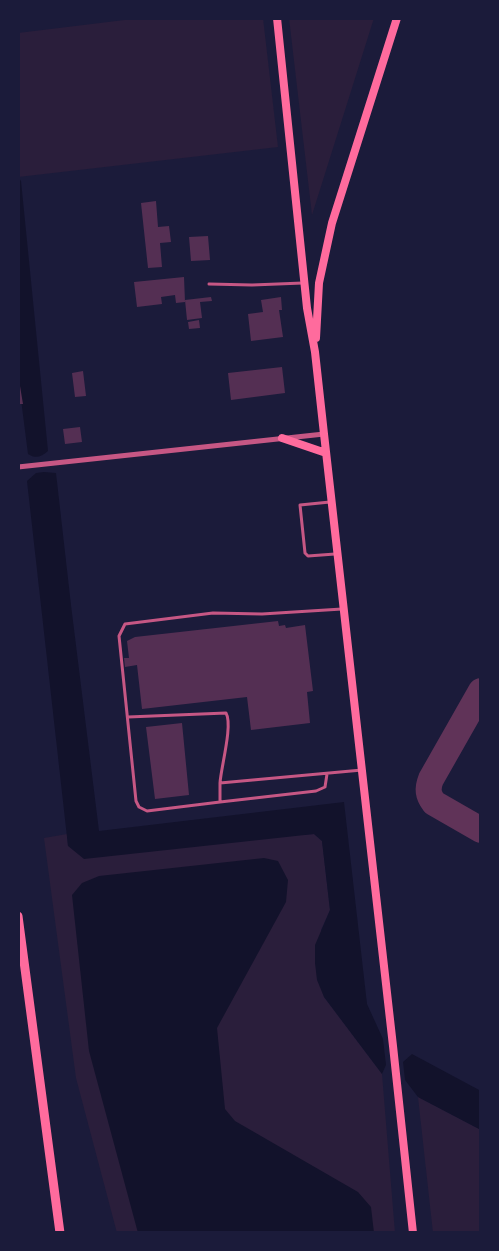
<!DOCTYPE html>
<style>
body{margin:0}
#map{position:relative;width:499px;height:1251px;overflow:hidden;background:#1b1b3a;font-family:"IBM Plex Sans",sans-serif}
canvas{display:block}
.frame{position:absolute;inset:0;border:20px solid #1b1b3a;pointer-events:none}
</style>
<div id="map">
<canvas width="499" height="1251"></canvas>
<div class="frame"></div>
</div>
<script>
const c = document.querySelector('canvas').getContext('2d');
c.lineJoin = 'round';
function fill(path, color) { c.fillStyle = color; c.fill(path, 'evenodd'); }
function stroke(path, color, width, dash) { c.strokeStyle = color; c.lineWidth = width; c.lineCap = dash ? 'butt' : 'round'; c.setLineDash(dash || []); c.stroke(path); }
fill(new Path2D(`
 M 141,18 L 263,18 L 278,147 L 18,177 L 18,33 Z
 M 289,18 L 374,18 L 312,215 Z
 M 67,834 L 68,846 L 314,834 L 322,841 L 330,910 L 321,930 L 324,997 L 382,1074 L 395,1233 L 117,1233 L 76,1078 L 44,838 Z
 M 418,1097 L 481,1130 L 481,1233 L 433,1233 Z`), '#2a1e3b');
fill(new Path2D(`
 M 18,177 L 21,181 L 48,451 C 41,457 36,459 28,454 L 18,376 Z
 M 44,472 L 56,473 L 71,605 L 99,831 L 344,802 L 367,1004 L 383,1039 L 386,1065 L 382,1074 L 324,997 L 317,980 L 315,963 L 315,945 L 330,910 L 322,841 L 314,834 L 84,859 L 68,846 L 27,481 L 36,473 Z
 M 264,858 L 278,861 L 288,880 L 286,902 L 217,1028 L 225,1109 L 235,1121 L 358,1192 L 371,1207 L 374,1233 L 138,1233 L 89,1051 L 72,895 L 82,883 L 99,876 Z
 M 412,1054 L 481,1091 L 481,1130 L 418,1097 L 405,1080 L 403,1062 Z`), '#12122b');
stroke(new Path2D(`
 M 481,691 L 431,779 C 427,789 428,795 434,803 L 481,830`), '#603358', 26);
fill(new Path2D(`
 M 156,201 L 158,227 L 169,226 L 171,242 L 160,243 L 162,267 L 148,268 L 141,203 Z
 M 208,236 L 210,260 L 191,261 L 189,237 Z
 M 184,277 L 185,302 L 176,303 L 175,295 L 161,297 L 162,304 L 137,307 L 134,282 Z
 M 211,297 L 212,301 L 200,302 L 202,318 L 187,320 L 185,300 Z
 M 281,297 L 282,310 L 279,310 L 283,337 L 251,341 L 248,314 L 263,312 L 261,300 Z
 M 199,320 L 200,328 L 189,329 L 188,322 Z
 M 282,367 L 285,393 L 231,400 L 228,373 Z
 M 83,371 L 86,396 L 75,397 L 72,373 Z
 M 18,380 L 19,380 L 23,404 L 18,404 Z
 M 80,427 L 82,442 L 65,444 L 63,429 Z
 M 278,621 L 279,626 L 285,625 L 286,628 L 305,625 L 313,691 L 307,692 L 310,723 L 251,730 L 247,697 L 142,709 L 137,665 L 125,667 L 124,658 L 129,658 L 127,641 L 135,637 Z
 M 182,723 L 189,795 L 155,799 L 146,727 Z`), '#542f53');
stroke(new Path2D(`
 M 209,284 L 252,285 L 303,283
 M 330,502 L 300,505 L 305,553 L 308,556 L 335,554
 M 128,717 L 226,713 C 233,725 221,767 220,783 C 220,789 220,795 220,802 L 147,811 L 139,807 L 136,801 L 119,636 L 125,624 L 213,613 L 262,614 L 342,609
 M 220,783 L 362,770
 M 220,802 L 316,791 L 325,787 L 327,774`), '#c65784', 3);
stroke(new Path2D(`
 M 18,467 L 324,434`), '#c65784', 5);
stroke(new Path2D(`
 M 277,18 L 307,308 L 315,352 L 324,434 L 393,1046 L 413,1233
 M 316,338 L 319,283 L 332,223 L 397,18
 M 282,438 L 326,453`), '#ff6b9d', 8);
stroke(new Path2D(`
 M 18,916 L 60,1233`), '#ff6b9d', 9);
</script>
